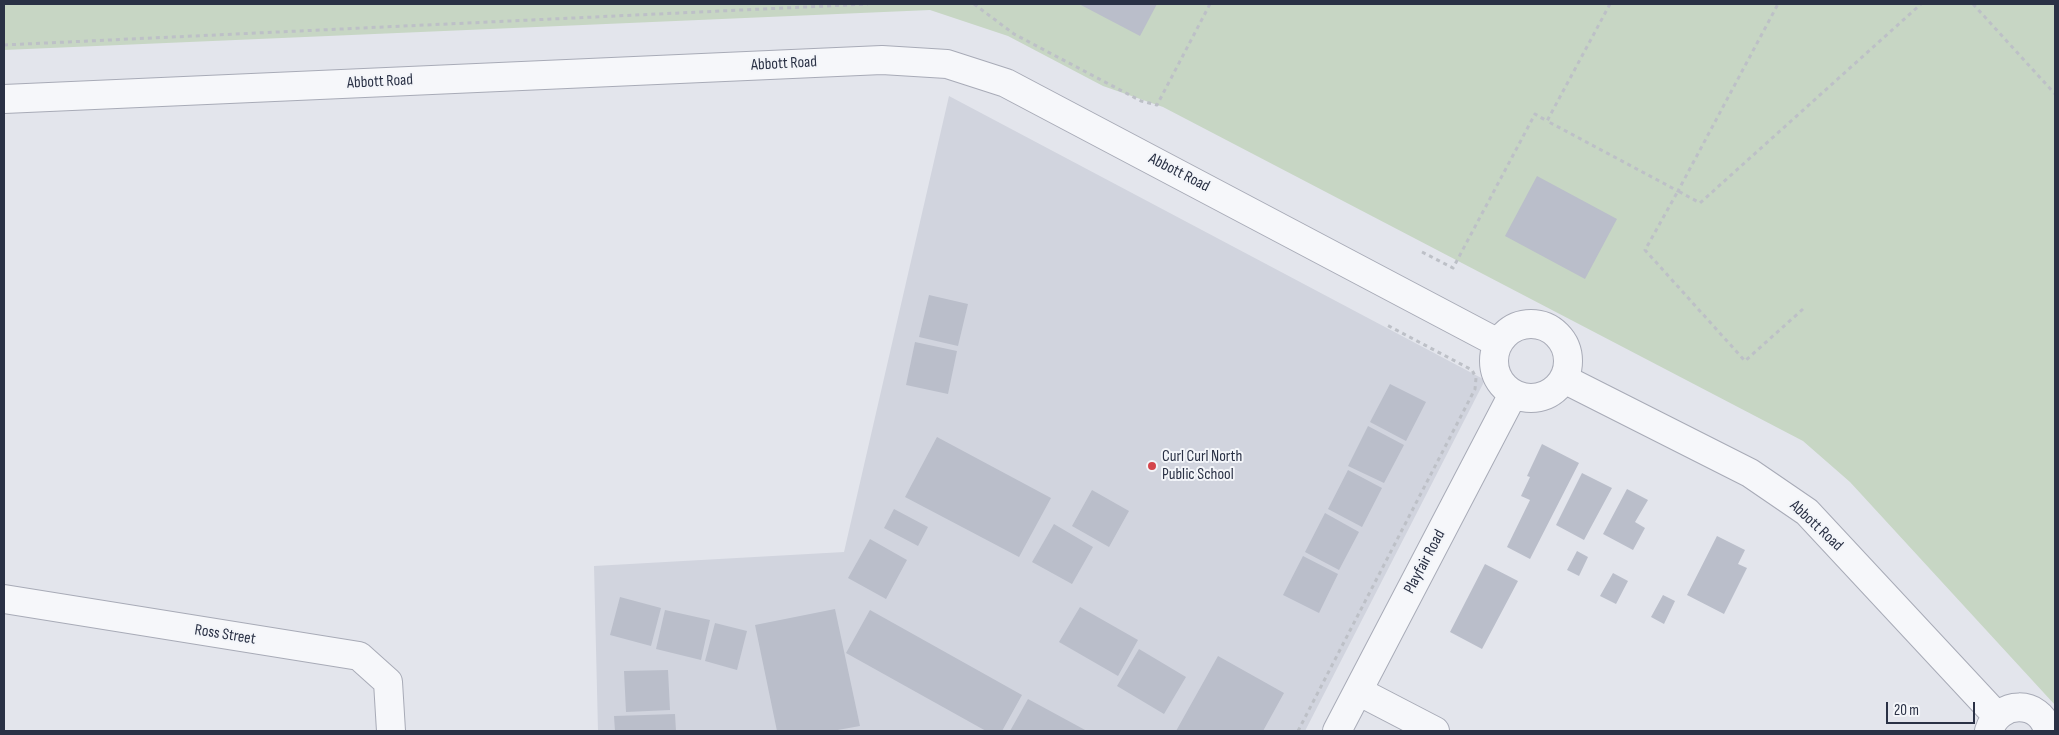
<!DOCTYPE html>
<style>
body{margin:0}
#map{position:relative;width:2059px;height:735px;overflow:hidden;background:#e3e5ec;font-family:"Sofia Sans Condensed",sans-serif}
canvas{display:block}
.frame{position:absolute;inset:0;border:5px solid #2a3145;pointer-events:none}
.scale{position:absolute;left:1886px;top:702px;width:89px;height:22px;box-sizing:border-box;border:2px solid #2a3145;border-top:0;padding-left:6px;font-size:15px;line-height:18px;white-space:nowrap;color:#2a3145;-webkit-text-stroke:4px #f3f5f9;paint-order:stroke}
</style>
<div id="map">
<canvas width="2059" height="735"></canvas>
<div class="frame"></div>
<div class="scale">20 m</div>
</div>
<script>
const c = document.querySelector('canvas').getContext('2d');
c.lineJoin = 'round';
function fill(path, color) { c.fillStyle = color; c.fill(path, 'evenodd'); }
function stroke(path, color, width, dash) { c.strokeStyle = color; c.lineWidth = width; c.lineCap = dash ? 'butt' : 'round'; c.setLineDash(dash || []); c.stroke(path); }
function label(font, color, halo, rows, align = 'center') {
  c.font = font + ' "Sofia Sans Condensed",sans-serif'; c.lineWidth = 4; c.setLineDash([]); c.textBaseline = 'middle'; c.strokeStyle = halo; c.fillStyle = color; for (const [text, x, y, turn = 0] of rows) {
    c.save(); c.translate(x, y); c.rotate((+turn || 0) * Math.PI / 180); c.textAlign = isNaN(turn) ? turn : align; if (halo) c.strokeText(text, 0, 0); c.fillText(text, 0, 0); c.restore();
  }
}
fill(new Path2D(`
 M 949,96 L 1485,380 L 1305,731 L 598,731 L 594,566 L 844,552 Z`), '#d1d4de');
fill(new Path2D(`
 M 4,4 L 2055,4 L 2055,705 L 1850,482 L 1803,441 L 1163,107 L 1103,86 L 1008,36 L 930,10 L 4,50 Z`), '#c7d6c4');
fill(new Path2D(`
 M 1079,4 L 1157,4 L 1140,36 Z
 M 1537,176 L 1617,219 L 1585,279 L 1505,236 Z
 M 929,295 L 968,304 L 958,346 L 919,337 Z
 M 915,342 L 957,351 L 948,394 L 906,385 Z
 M 1390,384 L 1426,402 L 1406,441 L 1370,422 Z
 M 1368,426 L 1404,445 L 1384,483 L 1348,466 Z
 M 937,437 L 1051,498 L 1019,557 L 905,497 Z
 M 1542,444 L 1579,463 L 1530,559 L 1507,547 L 1530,500 L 1521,496 L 1530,477 L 1527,476 Z
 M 1348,470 L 1382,488 L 1362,527 L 1328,509 Z
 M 1582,473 L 1612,488 L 1584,540 L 1556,525 Z
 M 1627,489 L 1648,500 L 1635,522 L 1645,528 L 1633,550 L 1603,534 Z
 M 1092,490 L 1129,511 L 1109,547 L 1072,526 Z
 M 894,509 L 928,527 L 918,546 L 884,528 Z
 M 1325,513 L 1359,532 L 1339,570 L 1305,552 Z
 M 1054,524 L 1093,547 L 1072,584 L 1032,562 Z
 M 1717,536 L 1745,550 L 1738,564 L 1747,568 L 1724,614 L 1687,595 Z
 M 870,539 L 907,560 L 886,599 L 848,578 Z
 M 1577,551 L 1588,557 L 1579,576 L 1567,570 Z
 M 1303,556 L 1338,574 L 1319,613 L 1283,595 Z
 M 1485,564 L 1518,581 L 1482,649 L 1450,632 Z
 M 1613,573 L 1628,581 L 1616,604 L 1600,596 Z
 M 1663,595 L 1675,601 L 1664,624 L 1651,617 Z
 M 620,597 L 661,608 L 651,646 L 610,635 Z
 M 1080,607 L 1138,640 L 1118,676 L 1059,642 Z
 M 835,609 L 860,726 L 832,731 L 777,731 L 755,625 Z
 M 665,610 L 710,620 L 701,660 L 656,649 Z
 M 870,610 L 1022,695 L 1002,731 L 986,731 L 846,653 Z
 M 715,623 L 747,631 L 737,670 L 705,661 Z
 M 1139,649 L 1186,677 L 1164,714 L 1117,686 Z
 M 1218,656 L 1284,693 L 1263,731 L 1176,731 Z
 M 668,670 L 670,710 L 626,712 L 624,671 Z
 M 1028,699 L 1087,731 L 1010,731 Z
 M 675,714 L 676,731 L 615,731 L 614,716 Z`), '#babeca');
const street = new Path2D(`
 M 4,99 L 882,60 L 947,64 L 1006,83 L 1498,343
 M1494 361a37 37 0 1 1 74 0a37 37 0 1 1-74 0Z
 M 1564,379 L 1750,473 L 1807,512 L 1997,716
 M 4,599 L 359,656 L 388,682 L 391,731
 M 1358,691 L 1435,731
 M 1337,731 L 1513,394
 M 1989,731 C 1998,700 2040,699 2048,731`);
stroke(street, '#a8abb7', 30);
stroke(new Path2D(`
 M 974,4 L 1014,34 L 1141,101 L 1157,105 L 1210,4
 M 1610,4 L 1547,121 L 1678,191 L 1778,4
 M 1973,4 L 2055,94
 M 4,45 L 868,4
 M 1422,252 L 1453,268 L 1535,114 L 1547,121
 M 1803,309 L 1745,361 L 1645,250 L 1678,191 L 1700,203 L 1921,4
 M 1298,731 L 1475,389 L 1476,378 L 1472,370 L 1385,324`), '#bdc0c7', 3, [4, 4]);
stroke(street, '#f6f7fa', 28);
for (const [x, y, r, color] of [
 [1152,466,5,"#d4454c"]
]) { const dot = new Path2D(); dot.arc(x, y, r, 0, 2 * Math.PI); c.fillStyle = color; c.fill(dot); stroke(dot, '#f3f5f9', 2); }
label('16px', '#2a3145', '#f3f5f9', [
 ["Abbott Road",784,64,-3],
 ["Abbott Road",380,82,-3],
 ["Abbott Road",1179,173,27],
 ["Abbott Road",1816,526,43],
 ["Playfair Road",1425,562,-62],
 ["Ross Street",225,635,9]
]);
label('16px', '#2a3145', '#f3f5f9', [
 ["Curl Curl North",1162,457],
 ["Public School",1162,475]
], 'left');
</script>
